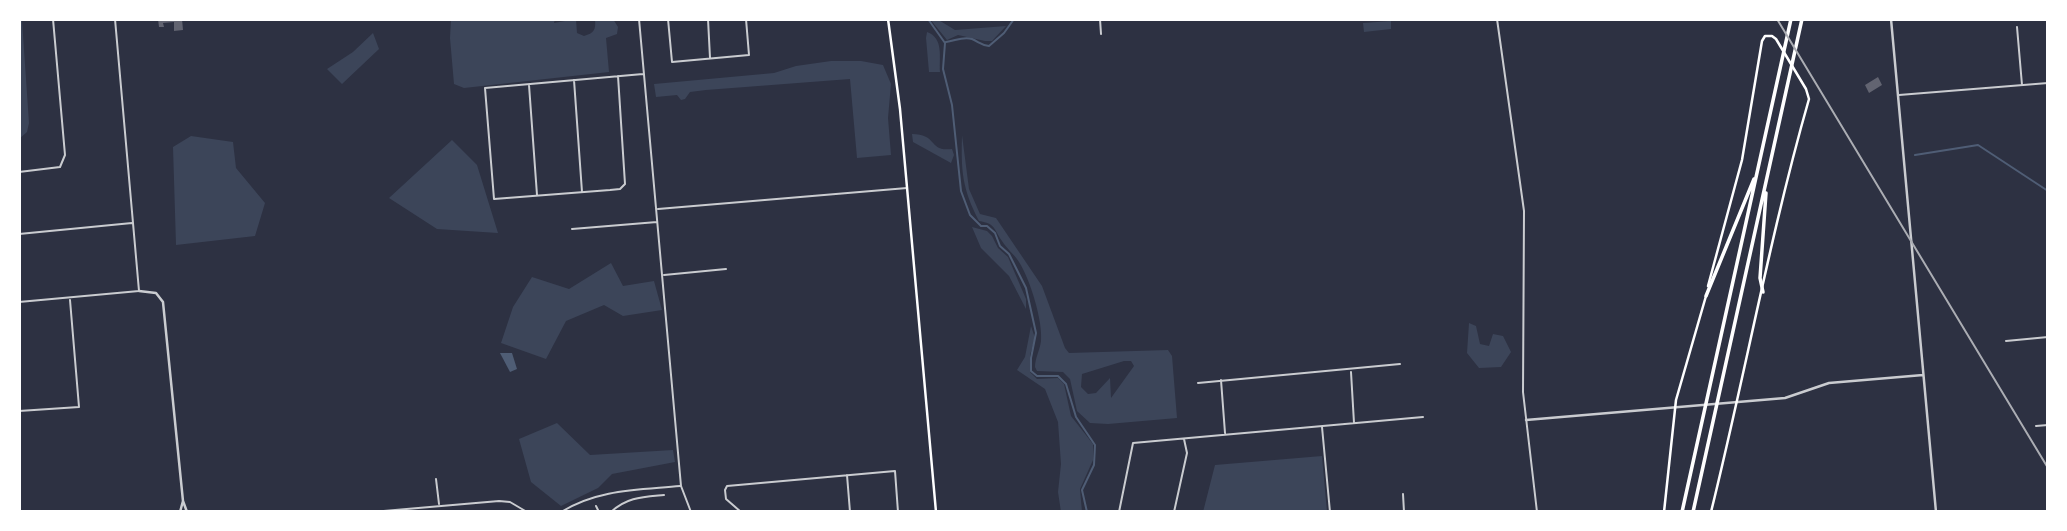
<!DOCTYPE html>
<style>
body{margin:0}
#map{position:relative;width:2067px;height:531px;overflow:hidden;background:#2d3142;font-family:"Noto Sans",sans-serif}
canvas{display:block}
.frame{position:absolute;inset:0;border:21px solid #fff;pointer-events:none}
</style>
<div id="map">
<canvas width="2067" height="531"></canvas>
<div class="frame"></div>
</div>
<script>
const c = document.querySelector('canvas').getContext('2d');
c.lineJoin = 'round';
function fill(path, color) { c.fillStyle = color; c.fill(path, 'evenodd'); }
function stroke(path, color, width, dash) { c.strokeStyle = color; c.lineWidth = width; c.lineCap = dash ? 'butt' : 'round'; c.setLineDash(dash || []); c.stroke(path); }
fill(new Path2D(`
 M 451,19 L 555,19 L 554,23 L 576,19 L 577,33 L 584,36 C 594,33 596,30 595,19 L 613,19 L 618,27 L 617,34 L 606,38 L 609,72 L 464,88 L 454,84 L 450,38 Z
 M 930,19 L 937,19 L 955,30 L 1006,26 L 992,41 L 985,41 L 958,35 L 947,40 Z
 M 22,20 L 29,123 L 27,132 L 19,139 L 19,21 Z
 M 1391,21 L 1391,29 L 1364,32 L 1363,23 Z
 M 927,32 C 944,38 939,57 940,72 L 929,72 L 926,38 Z
 M 373,33 L 379,49 L 342,84 L 327,69 L 353,52 Z
 M 831,61 L 861,61 L 883,65 L 891,84 L 888,118 L 891,155 L 857,158 L 850,79 L 706,90 L 690,92 L 685,99 L 681,100 L 677,95 L 656,97 L 654,84 L 774,73 L 796,66 Z
 M 912,134 C 938,134 928,152 952,149 L 954,155 L 951,163 L 913,142 Z
 M 962,135 L 969,189 L 980,214 L 996,218 L 1042,286 L 1065,348 L 1069,353 L 1168,350 L 1172,356 L 1177,418 L 1108,424 L 1090,423 L 1077,411 L 1070,379 L 1063,372 L 1037,371 L 1035,367 C 1035,358 1040,350 1041,341 C 1043,321 1030,279 1019,262 C 1014,254 1006,248 1002,241 C 993,228 996,224 979,221 C 962,188 961,171 962,135 ZM 1124,361 L 1131,361 L 1134,366 L 1111,398 L 1110,378 L 1096,393 L 1088,394 L 1081,387 L 1082,374 Z
 M 191,136 L 233,142 L 236,168 L 265,203 L 255,236 L 176,245 L 173,147 Z
 M 452,140 L 477,165 L 498,233 L 437,229 L 389,198 Z
 M 972,227 L 987,231 L 992,236 L 998,248 L 1008,257 L 1026,299 L 1026,309 L 1009,276 L 981,248 Z
 M 611,263 L 623,286 L 654,281 L 662,310 L 623,316 L 604,305 L 566,321 L 546,359 L 501,343 L 513,307 L 532,277 L 569,289 Z
 M 1469,323 L 1476,326 L 1480,344 L 1489,346 L 1493,334 L 1503,336 L 1511,352 L 1501,367 L 1479,368 L 1467,353 Z
 M 1031,326 L 1035,338 L 1030,355 L 1030,372 L 1037,379 L 1058,378 L 1064,384 L 1071,416 L 1093,444 L 1093,460 L 1080,489 L 1082,512 L 1061,512 L 1058,492 L 1061,464 L 1058,422 L 1045,389 L 1017,370 L 1025,357 Z
 M 557,423 L 590,455 L 673,450 L 675,462 L 612,474 L 598,488 L 561,506 L 531,482 L 519,439 Z
 M 1322,456 L 1327,512 L 1203,512 L 1215,465 Z`), '#3c4559');
fill(new Path2D(`
 M 500,353 L 512,353 L 517,369 L 510,372 Z`), '#4f5d75');
stroke(new Path2D(`
 M 928,19 L 945,43 L 943,69 L 952,105 L 961,191 L 970,215 L 981,226 L 987,226 L 995,233 L 1000,246 L 1009,254 L 1026,288 L 1036,333 L 1031,358 L 1031,371 L 1037,376 L 1058,376 L 1066,384 L 1076,417 L 1095,445 L 1094,465 L 1082,490 L 1087,512
 M 946,42 C 955,41 963,36 972,39 C 979,42 981,45 989,46 L 1004,33 L 1014,19
 M 1915,155 L 1978,145 L 2048,191`), '#4f5d75', 2);
fill(new Path2D(`
 M 158,19 L 182,19 L 183,30 L 174,31 L 174,22 L 163,23 L 164,27 L 159,27 Z
 M 1878,77 L 1882,85 L 1869,93 L 1865,85 Z`), '#626471');
stroke(new Path2D(`
 M 639,19 L 681,486 L 691,512
 M 668,19 L 672,62 L 749,55 L 746,19
 M 708,19 L 710,58
 M 1100,19 L 1101,34
 M 1497,19 L 1524,211 L 1523,392 L 1537,512
 M 2017,27 L 2022,85
 M 618,76 L 625,184 L 620,189 L 610,190 L 494,199 L 485,88 L 643,74
 M 574,80 L 582,192
 M 529,85 L 537,195
 M 1899,95 L 2048,83
 M 19,172 L 60,167 L 65,155 L 53,19
 M 658,209 L 907,188
 M 572,229 L 657,222
 M 19,234 L 132,223
 M 664,275 L 726,269
 M 19,302 L 139,291 L 115,19
 M 2006,341 L 2048,337
 M 1351,372 L 1354,423
 M 1221,380 L 1225,433
 M 1198,383 L 1400,364
 M 19,411 L 79,407 L 70,300
 M 2036,426 L 2048,425
 M 1322,427 L 1330,512
 M 847,475 L 850,512
 M 436,479 L 439,504
 M 1403,494 L 1404,512
 M 596,506 L 599,512
 M 372,512 L 499,501 L 510,502 L 527,512
 M 561,512 C 598,489 638,490 680,486
 M 611,512 C 627,497 643,497 664,495
 M 741,512 L 726,499 L 725,490 L 727,486 L 895,471 L 898,512
 M 1119,512 L 1133,443 L 1423,417
 M 1174,512 L 1187,453 L 1184,439`), '#caccd0', 2);
stroke(new Path2D(`
 M 1891,19 L 1936,512
 M 139,291 L 156,293 L 163,302 L 183,501 L 187,512
 M 1526,420 L 1785,398 L 1829,383 L 1923,375
 M 180,512 L 183,501`), '#caccd0', 2.5);
stroke(new Path2D(`
 M 888,19 L 900,109 L 936,512
 M 1708,286 L 1742,160 L 1762,41 L 1765,36 L 1772,36 L 1776,39 L 1806,89 L 1809,99 C 1770,235 1745,375 1711,512
 M 1664,512 L 1676,400 L 1706,296`), '#fff', 2.5);
stroke(new Path2D(`
 M 1763,292 L 1760,278 L 1766,193
 M 1706,296 L 1754,179
 M 1682,512 L 1791,19
 M 1693,512 L 1802,19`), '#fff', 3.5);
stroke(new Path2D(`
 M 1777,19 L 2048,468`), '#abadb3', 2);
</script>
